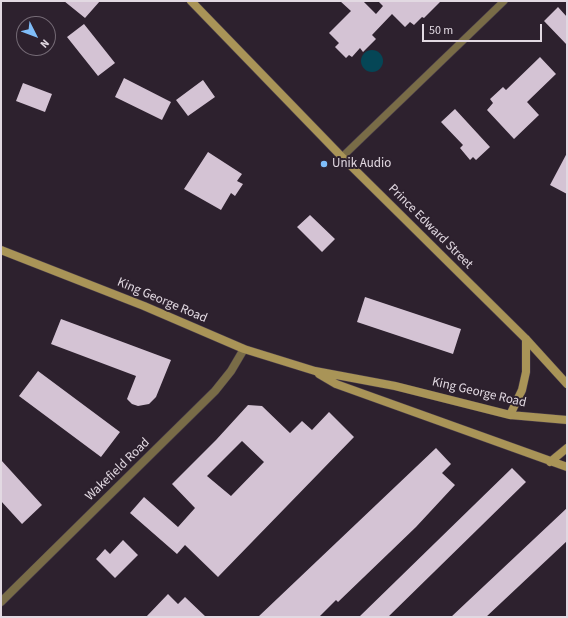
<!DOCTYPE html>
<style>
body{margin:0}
#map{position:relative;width:568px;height:618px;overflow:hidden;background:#2d212e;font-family:"Source Sans 3",sans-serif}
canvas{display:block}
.frame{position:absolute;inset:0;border:2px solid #e2d9e2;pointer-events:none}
.north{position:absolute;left:16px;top:16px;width:40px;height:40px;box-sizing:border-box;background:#2d212e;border:1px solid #756b76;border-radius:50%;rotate:132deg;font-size:11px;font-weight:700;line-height:16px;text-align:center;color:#e2d9e2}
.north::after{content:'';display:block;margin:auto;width:14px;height:18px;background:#7fbdf9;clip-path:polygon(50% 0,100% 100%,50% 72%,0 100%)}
.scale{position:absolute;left:422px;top:24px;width:120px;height:18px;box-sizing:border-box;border:2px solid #e2d9e2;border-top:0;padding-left:5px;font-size:12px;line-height:14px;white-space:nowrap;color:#e2d9e2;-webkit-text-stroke:3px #2d212e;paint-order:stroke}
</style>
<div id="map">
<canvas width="568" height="618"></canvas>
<div class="frame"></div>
<div class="north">N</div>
<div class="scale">50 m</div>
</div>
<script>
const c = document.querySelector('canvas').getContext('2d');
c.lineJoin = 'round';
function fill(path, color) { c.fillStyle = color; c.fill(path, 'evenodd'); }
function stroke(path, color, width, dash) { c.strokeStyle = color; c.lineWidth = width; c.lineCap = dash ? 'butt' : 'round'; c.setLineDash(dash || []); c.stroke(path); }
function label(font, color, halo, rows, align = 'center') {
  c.font = font + ' "Source Sans 3",sans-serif'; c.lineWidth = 4; c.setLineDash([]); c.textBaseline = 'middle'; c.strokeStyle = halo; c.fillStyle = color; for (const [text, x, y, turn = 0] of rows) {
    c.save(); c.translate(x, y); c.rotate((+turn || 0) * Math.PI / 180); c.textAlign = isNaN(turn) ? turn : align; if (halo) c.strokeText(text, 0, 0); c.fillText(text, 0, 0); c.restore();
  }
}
fill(new Path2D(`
 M361 61a11 11 0 1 1 22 0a11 11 0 1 1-22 0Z`), '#054656');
fill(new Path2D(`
 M 64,1 L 100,1 L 85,18 Z
 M 340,1 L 363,1 L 376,14 L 383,6 L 378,1 L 441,1 L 424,18 L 422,17 L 414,25 L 410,22 L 405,27 L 392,14 L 372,35 L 376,39 L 363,52 L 360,48 L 352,57 L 349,55 L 346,58 L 335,47 L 339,43 L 329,33 L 351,11 Z
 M 558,7 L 567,17 L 567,45 L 544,21 Z
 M 84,24 L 115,63 L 98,76 L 67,37 Z
 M 540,57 L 556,74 L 527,102 L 539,115 L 514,139 L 487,110 L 493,103 L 490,99 L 503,87 L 506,90 Z
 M 124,78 L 171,102 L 162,120 L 115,97 Z
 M 203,80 L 215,97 L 188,116 L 176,100 Z
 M 23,83 L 52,94 L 45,112 L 16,101 Z
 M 455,109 L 490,147 L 476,160 L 473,157 L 470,160 L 460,148 L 463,145 L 441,122 Z
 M 208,152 L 242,174 L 237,181 L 243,184 L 235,196 L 231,193 L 221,210 L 184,189 Z
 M 567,153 L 567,194 L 550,185 Z
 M 310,215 L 335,239 L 322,252 L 297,227 Z
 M 365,297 L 461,329 L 453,354 L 357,322 Z
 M 61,319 L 171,360 L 156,397 L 149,404 L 138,406 L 132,404 L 127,399 L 136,376 L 51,344 Z
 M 38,371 L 120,432 L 101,457 L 19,396 Z
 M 248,405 L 262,406 L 290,433 L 302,421 L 312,430 L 329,412 L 354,437 L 218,577 L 185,545 L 177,554 L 130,513 L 144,497 L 178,527 L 195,508 L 172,484 L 216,440 ZM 242,441 L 264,462 L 231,496 L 207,476 Z
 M 436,448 L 451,464 L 442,473 L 455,485 L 416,527 L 338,602 L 336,600 L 319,617 L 258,617 Z
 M 1,460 L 42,505 L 22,524 L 1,501 Z
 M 512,468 L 526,482 L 388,617 L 359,617 Z
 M 567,508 L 567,541 L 486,617 L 451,617 Z
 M 123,540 L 138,555 L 115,578 L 96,559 L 105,549 L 110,554 Z
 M 168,594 L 178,604 L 185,597 L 206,617 L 146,617 Z`), '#d4c3d4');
const lane = new Path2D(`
 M 342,157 L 504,1`);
const street = new Path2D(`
 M 1,602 L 215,391 L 231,371 L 244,349`);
const secondary = new Path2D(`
 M 191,1 L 342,157 L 526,339 L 567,384
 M 1,250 L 144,306 L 244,349 L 315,371 L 395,386 L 510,415 L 567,420
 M 319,374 L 336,384 L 567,467
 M 510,415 L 522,390 L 526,372 L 526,339
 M 550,462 L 567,448`);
stroke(lane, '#4a3e4b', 8);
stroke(street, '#4a3e4b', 9);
stroke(secondary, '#4a3e4b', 9);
stroke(lane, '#796c47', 7);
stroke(street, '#796c47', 8);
stroke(secondary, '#a99457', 8);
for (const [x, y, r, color] of [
 [324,164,4,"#7fbdf9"]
]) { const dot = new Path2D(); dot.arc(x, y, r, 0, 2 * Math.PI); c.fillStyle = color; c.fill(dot); stroke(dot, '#2d212e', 1.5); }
label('13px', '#e2d9e2', '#2d212e', [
 ["Unik Audio",332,164]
], 'left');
label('13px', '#e2d9e2', '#2d212e', [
 ["Prince Edward Street",430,227,45],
 ["King George Road",162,301,23],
 ["King George Road",479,393,13],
 ["Wakefield Road",118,470,-44]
]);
</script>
